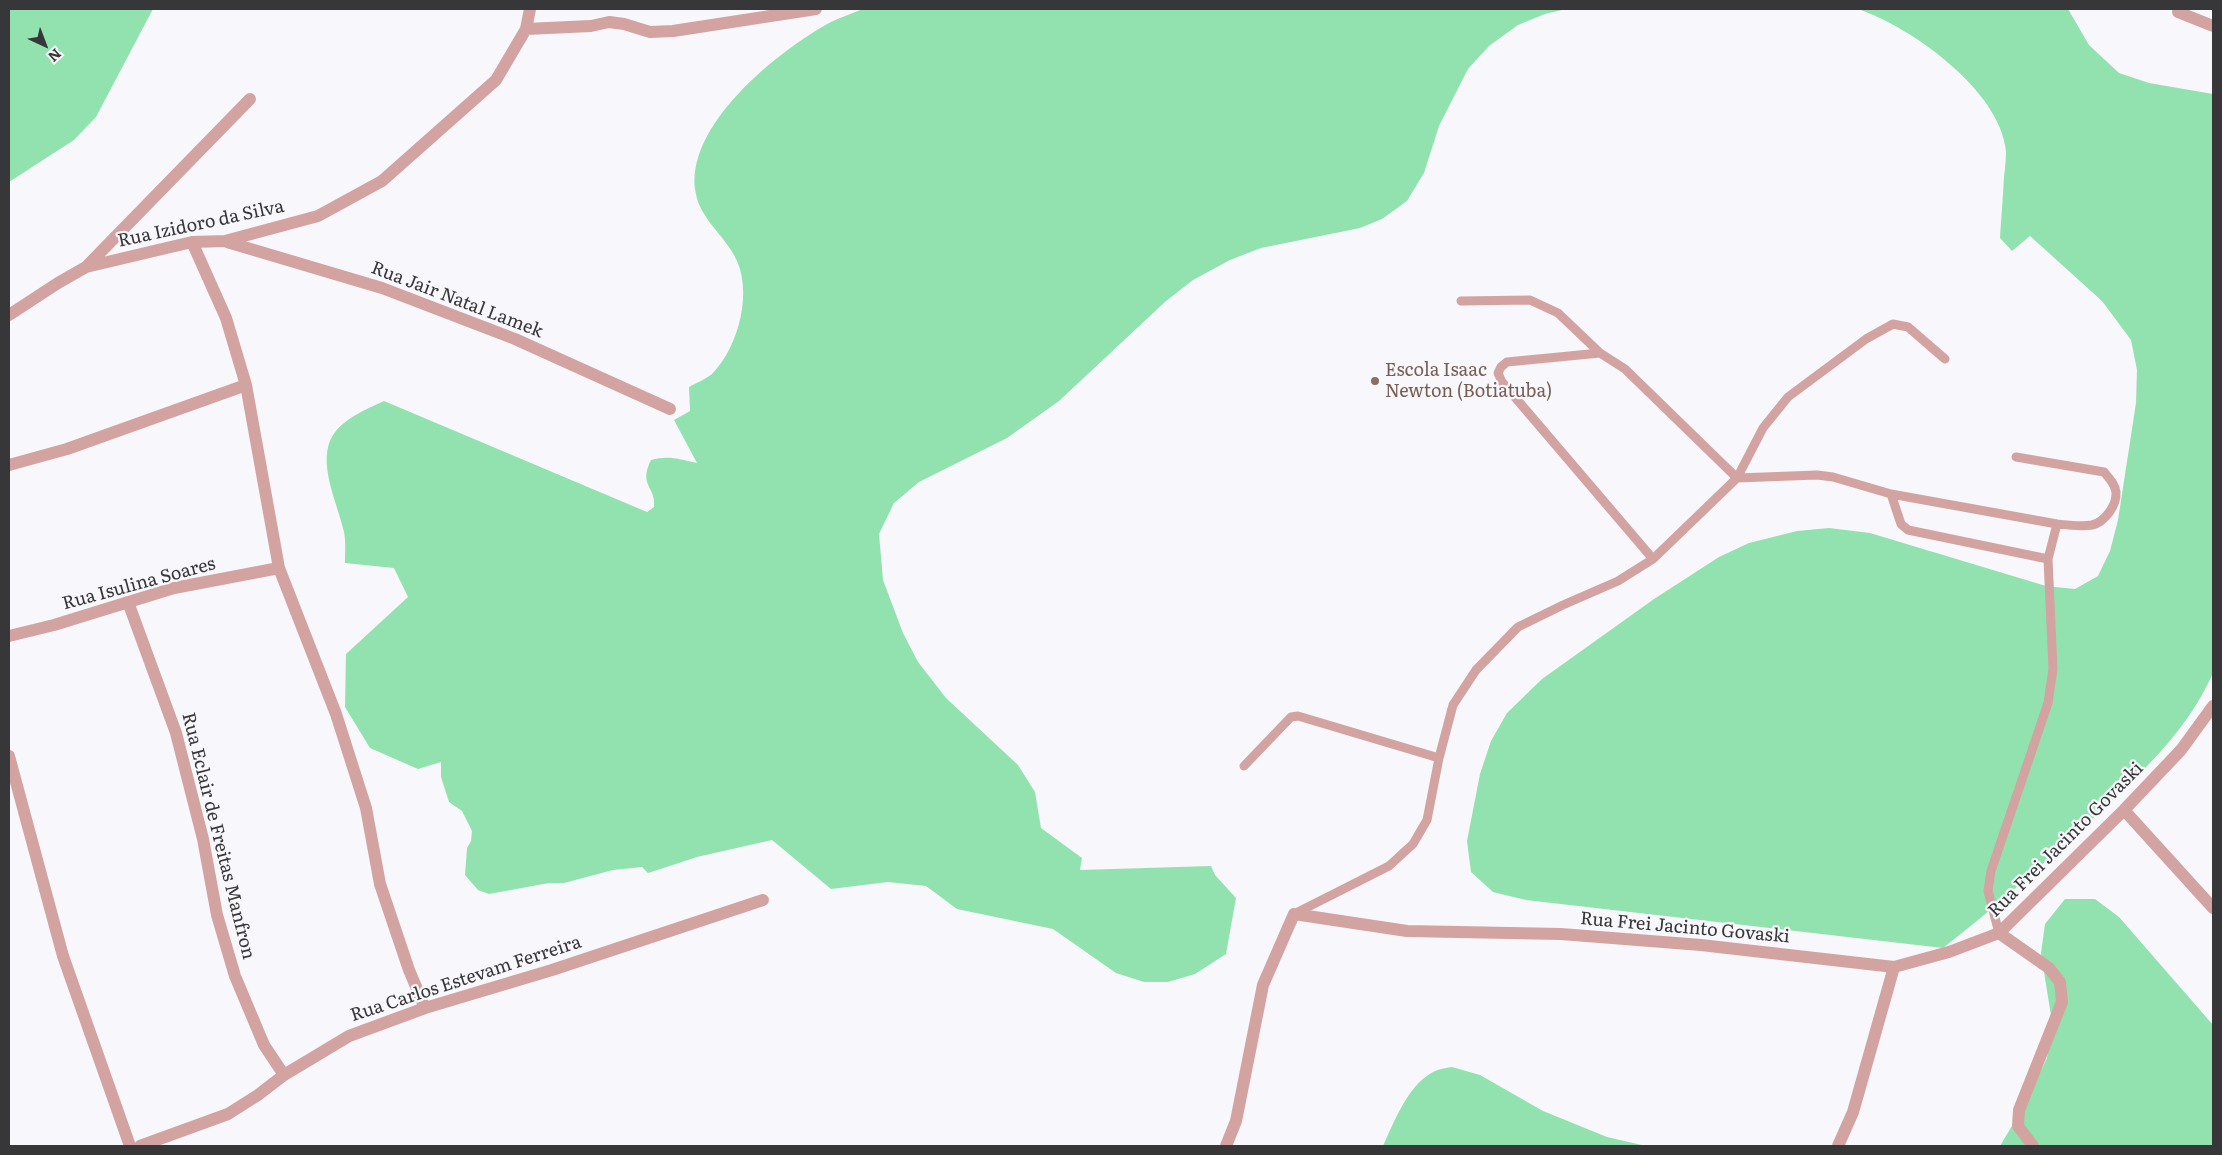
<!DOCTYPE html>
<style>
body{margin:0}
#map{position:relative;width:2222px;height:1155px;overflow:hidden;background:#f8f7fb;font-family:Literata,serif}
canvas{display:block}
.frame{position:absolute;inset:0;border:10px solid #373739;pointer-events:none}
.north{position:absolute;left:20px;top:20px;width:50px;height:50px;-webkit-text-stroke:4px #f8f7fb;paint-order:stroke;rotate:137deg;font-size:14px;font-weight:700;line-height:20px;text-align:center;color:#373739}
.north::after{content:'';display:block;margin:auto;width:18px;height:22px;background:#373739;clip-path:polygon(50% 0,100% 100%,50% 72%,0 100%)}
</style>
<div id="map">
<canvas width="2222" height="1155"></canvas>
<div class="frame"></div>
<div class="north">N</div>
</div>
<script>
const c = document.querySelector('canvas').getContext('2d');
c.lineJoin = 'round';
function fill(path, color) { c.fillStyle = color; c.fill(path, 'evenodd'); }
function stroke(path, color, width, dash) { c.strokeStyle = color; c.lineWidth = width; c.lineCap = dash ? 'butt' : 'round'; c.setLineDash(dash || []); c.stroke(path); }
function label(font, color, halo, rows, align = 'center') {
  c.font = font + ' Literata,serif'; c.lineWidth = 4.5; c.setLineDash([]); c.textBaseline = 'middle'; c.strokeStyle = halo; c.fillStyle = color; for (const [text, x, y, turn = 0] of rows) {
    c.save(); c.translate(x, y); c.rotate((+turn || 0) * Math.PI / 180); c.textAlign = isNaN(turn) ? turn : align; if (halo) c.strokeText(text, 0, 0); c.fillText(text, 0, 0); c.restore();
  }
}
fill(new Path2D(`
 M 9,9 L 153,9 L 96,117 L 74,140 L 9,182 Z
 M 863,9 L 1566,9 L 1545,14 L 1518,25 L 1489,46 L 1468,69 L 1439,126 L 1424,173 L 1407,201 L 1382,219 L 1360,228 L 1261,248 L 1230,260 L 1193,280 L 1166,301 L 1059,401 L 1007,438 L 919,482 L 894,503 L 879,534 L 883,580 L 903,633 L 918,662 L 946,698 L 1018,765 L 1035,792 L 1041,828 L 1082,858 L 1080,870 L 1211,866 L 1215,875 L 1236,898 L 1226,954 L 1195,974 L 1168,982 L 1144,982 L 1116,973 L 1053,929 L 957,909 L 926,886 L 888,882 L 831,889 L 772,840 L 697,857 L 648,873 L 642,867 L 613,870 L 564,883 L 549,883 L 489,894 L 478,890 L 465,875 L 467,848 L 471,841 L 472,831 L 462,811 L 449,802 L 441,777 L 441,762 L 418,769 L 370,748 L 345,707 L 346,654 L 408,597 L 394,568 L 345,563 C 345,553 346,542 344,532 C 338,504 316,462 333,435 C 344,418 367,409 384,401 L 647,512 L 654,507 C 656,486 638,486 651,460 C 668,455 680,459 697,463 L 674,420 L 690,411 L 689,387 C 696,383 706,379 712,374 C 739,347 754,289 734,255 C 723,235 700,217 696,194 C 682,127 779,50 831,22 C 841,17 853,13 863,9 Z
 M 1858,9 L 2068,9 L 2089,45 L 2119,73 L 2149,83 L 2213,94 L 2213,673 C 2186,734 2138,776 2090,821 C 2042,865 1995,908 1943,948 L 1526,900 L 1493,892 L 1471,872 L 1467,841 L 1480,774 L 1491,741 L 1507,713 L 1542,679 L 1654,599 L 1719,557 L 1749,543 L 1797,531 L 1829,528 L 1870,533 L 2046,586 L 2075,589 L 2098,576 L 2110,551 L 2118,520 L 2136,403 L 2137,370 L 2131,340 L 2102,301 L 2030,236 L 2012,251 L 2000,238 C 2001,218 2003,198 2004,177 C 2005,169 2006,159 2006,151 C 2000,90 1911,27 1858,9 Z
 M 2065,899 L 2095,899 L 2119,917 L 2213,1025 L 2213,1146 L 2000,1146 L 2025,1104 L 2047,1058 L 2052,1022 L 2041,953 L 2045,924 Z
 M 1452,1067 L 1480,1075 L 1543,1111 L 1607,1137 L 1646,1146 L 1383,1146 C 1394,1122 1408,1085 1433,1072 C 1439,1069 1446,1068 1452,1067 Z`), '#92e2af');
stroke(new Path2D(`
 M 1461,301 L 1530,300 L 1558,313 L 1600,353
 M 1891,494 L 1901,524 L 1908,530 L 2048,559
 M 1653,559 L 1502,382 L 1498,373 L 1501,367 L 1507,362 L 1600,353 L 1625,369 L 1737,478 L 1817,475 L 1833,477 L 1891,494 L 2057,524
 M 1244,766 L 1291,717 L 1298,716 L 1439,758
 M 1294,914 L 1389,866 L 1413,844 L 1427,820 L 1439,758 L 1453,705 L 1476,670 L 1518,627 L 1563,605 L 1618,581 L 1653,559 L 1737,478 L 1763,428 L 1788,397 L 1866,339 L 1893,324 L 1908,327 L 1945,359
 M 1999,933 L 1988,891 L 1991,871 L 2048,703 L 2053,669 L 2048,559 L 2057,524 C 2067,525 2082,527 2092,525 C 2105,522 2117,505 2116,492 C 2115,484 2109,478 2104,472 L 2016,457`), '#d2a3a0', 9);
stroke(new Path2D(`
 M 2178,12 L 2213,26
 M 526,29 L 591,26 L 609,22 L 624,24 L 650,32 L 673,31 L 816,9
 M 192,242 L 226,318 L 246,385 L 279,568 L 336,714 L 366,808 L 380,884 L 409,970 L 425,1008
 M 227,242 L 382,288 L 515,339 L 670,409
 M 86,267 L 250,99
 M 9,315 L 58,283 L 86,267 L 192,242 L 225,241 L 318,216 L 382,181 L 496,80 L 526,29 L 530,9
 M 9,465 L 67,449 L 246,385
 M 128,602 L 176,733 L 203,839 L 217,915 L 235,976 L 264,1045 L 284,1075
 M 9,636 L 54,625 L 174,588 L 279,568
 M 9,756 L 63,956 L 130,1146
 M 2124,810 L 2213,908
 M 1999,933 L 2049,968 L 2060,982 L 2062,1002 L 2019,1110 L 2018,1126 L 2033,1146
 M 140,1146 L 228,1114 L 258,1095 L 284,1075 L 349,1036 L 425,1008 L 552,970 L 763,900
 M 1226,1146 L 1236,1121 L 1263,985 L 1294,914 L 1407,931 L 1561,934 L 1701,945 L 1894,967 L 1949,952 L 1999,933 L 2124,810 L 2181,750 L 2213,706
 M 1838,1146 L 1853,1112 L 1894,967`), '#d2a3a0', 12);
for (const [x, y, r, color] of [
 [1375,381,5,"#8d6e63"]
]) { const dot = new Path2D(); dot.arc(x, y, r, 0, 2 * Math.PI); c.fillStyle = color; c.fill(dot); stroke(dot, '#f8f7fb', 2); }
label('18px', '#373739', '#f8f7fb', [
 ["Rua Izidoro da Silva",201,224,-12],
 ["Rua Jair Natal Lamek",457,300,21],
 ["Rua Isulina Soares",139,584,-15],
 ["Rua Eclair de Freitas Manfron",218,836,76],
 ["Rua Frei Jacinto Govaski",2066,840,-45],
 ["Rua Frei Jacinto Govaski",1685,928,5],
 ["Rua Carlos Estevam Ferreira",466,979,-18]
]);
label('18px', '#785e54', '#f8f7fb', [
 ["Escola Isaac",1385,371],
 ["Newton (Botiatuba)",1385,392]
], 'left');
</script>
